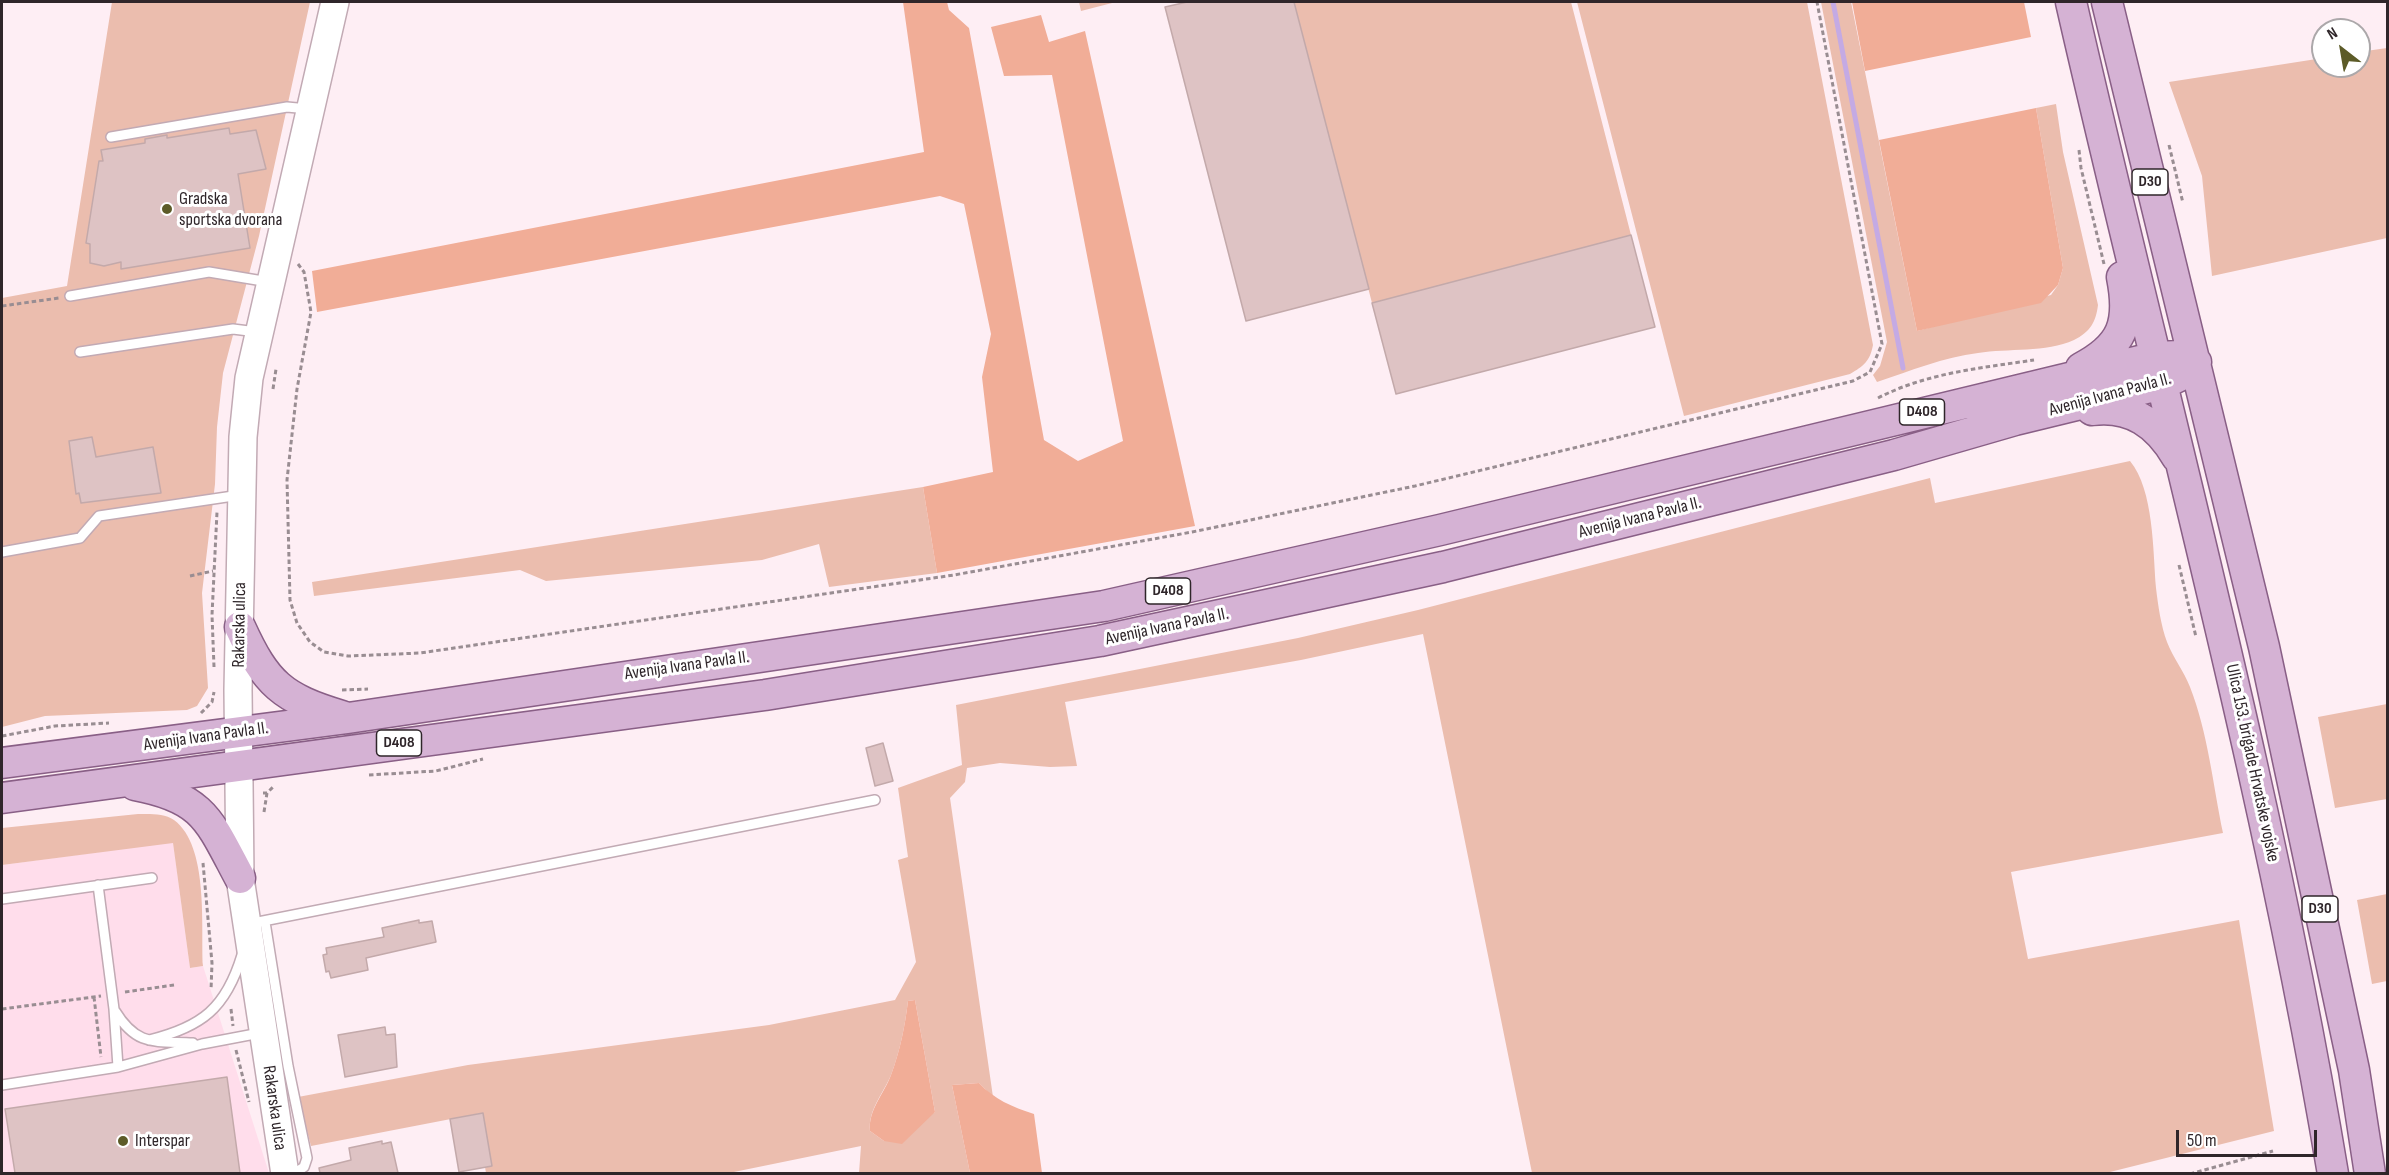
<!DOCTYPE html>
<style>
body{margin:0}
#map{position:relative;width:2389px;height:1175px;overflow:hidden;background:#feeef4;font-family:"Sofia Sans Condensed",sans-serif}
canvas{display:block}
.frame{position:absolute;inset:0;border:3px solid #2f262a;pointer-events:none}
.north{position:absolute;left:2311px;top:18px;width:60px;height:60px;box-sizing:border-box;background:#fff;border:2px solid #aca8aa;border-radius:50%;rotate:329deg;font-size:16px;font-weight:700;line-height:24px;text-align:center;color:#2f262a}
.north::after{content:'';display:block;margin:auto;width:21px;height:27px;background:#5c5b28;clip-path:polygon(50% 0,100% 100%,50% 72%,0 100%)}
.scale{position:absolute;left:2176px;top:1130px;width:141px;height:27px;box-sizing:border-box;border:3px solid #2f262a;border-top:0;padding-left:8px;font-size:18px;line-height:21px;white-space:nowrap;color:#2f262a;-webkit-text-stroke:4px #fff;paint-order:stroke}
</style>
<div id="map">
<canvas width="2389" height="1175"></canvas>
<div class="frame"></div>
<div class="north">N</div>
<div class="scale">50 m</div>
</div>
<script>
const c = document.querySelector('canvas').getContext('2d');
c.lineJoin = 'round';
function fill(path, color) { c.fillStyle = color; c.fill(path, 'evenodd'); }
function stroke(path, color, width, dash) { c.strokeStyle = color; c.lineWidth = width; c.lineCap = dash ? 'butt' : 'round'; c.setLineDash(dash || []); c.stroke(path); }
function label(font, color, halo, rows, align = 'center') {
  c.font = font + ' "Sofia Sans Condensed",sans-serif'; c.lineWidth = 6; c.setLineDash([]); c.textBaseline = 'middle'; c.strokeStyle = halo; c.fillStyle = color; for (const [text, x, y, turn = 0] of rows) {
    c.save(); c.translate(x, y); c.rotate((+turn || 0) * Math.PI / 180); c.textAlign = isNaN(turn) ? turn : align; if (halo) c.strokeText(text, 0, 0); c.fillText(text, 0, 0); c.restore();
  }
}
fill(new Path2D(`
 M 173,842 L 190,968 L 203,966 L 269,1173 L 2,1173 L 2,865 Z`), '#ffddeb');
fill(new Path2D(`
 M 112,2 L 310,2 L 259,236 L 223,373 L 217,427 L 215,484 L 202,593 L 208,688 L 197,706 L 187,710 L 45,716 L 2,727 L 2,298 L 67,286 Z
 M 1079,2 L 1116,2 L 1081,11 Z
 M 1294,2 L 1571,2 L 1631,235 L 1372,303 Z
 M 1577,2 L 1807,2 L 1873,345 C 1870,361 1864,366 1850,374 L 1684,416 Z
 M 1821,2 L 1851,2 L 1917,331 L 2051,295 L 2058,285 L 2063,268 L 2036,108 L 2056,104 L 2063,152 L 2098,305 C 2096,322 2090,332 2074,340 C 2046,353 2008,348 1978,353 C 1944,357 1910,371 1877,382 L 1873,375 L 1880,366 L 1887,342 Z
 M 2387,48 L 2387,238 L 2212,276 L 2202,176 L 2169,82 L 2323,58 L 2323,66 L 2359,66 L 2359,52 Z
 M 2130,461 C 2154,490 2153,551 2156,588 C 2158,605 2161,626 2167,642 C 2173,658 2184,671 2190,687 C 2208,733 2213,785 2223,833 L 2011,872 L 2028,959 L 2239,920 L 2274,1131 L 2102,1174 L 1532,1173 L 1423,634 L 1301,660 L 1065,702 L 1077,766 L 1050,767 L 1000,763 L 967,768 L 965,782 L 950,798 L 993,1097 L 979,1083 L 952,1085 L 970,1173 L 859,1173 L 861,1146 L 729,1173 L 486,1173 L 485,1167 L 492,1166 L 482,1113 L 311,1146 L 298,1097 L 468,1065 L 769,1025 L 895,1000 L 916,962 L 898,860 L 908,857 L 898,788 L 962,765 L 956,705 L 1298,638 L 1418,610 L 1930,478 L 1935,503 ZM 915,1000 L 935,1112 L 884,1141 L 870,1131 C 868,1110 883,1094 891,1075 C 900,1051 905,1026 908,1001 Z
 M 923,487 L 937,573 L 829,587 L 819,544 L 762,560 L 546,581 L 520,570 L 314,596 L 312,582 Z
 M 2387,704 L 2387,799 L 2335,808 L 2318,717 Z
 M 138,814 C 150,814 164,813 174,820 C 209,846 201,926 203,966 L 190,968 L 173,843 L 2,865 L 2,828 Z
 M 2387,894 L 2387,981 L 2372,984 L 2357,900 Z`), '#ebbdae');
fill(new Path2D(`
 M 903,2 L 947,2 L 949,10 L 969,28 L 1044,440 L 1078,461 L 1123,441 L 1052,75 L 1004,76 L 991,27 L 1041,15 L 1049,42 L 1085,31 L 1195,526 L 937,573 L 923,487 L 993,472 L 982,377 L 991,334 L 964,204 L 940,196 L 317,312 L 312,271 L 924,152 Z
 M 1852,2 L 2024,2 L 2031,37 L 1865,71 Z
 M 2036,108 L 2063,268 L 2058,285 L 2041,303 L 1917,331 L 1879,140 Z
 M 915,1000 L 935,1112 L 902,1144 L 884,1141 L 870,1131 C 868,1110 884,1094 891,1075 C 900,1051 905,1026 908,1001 Z
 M 979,1083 C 994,1099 1012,1107 1034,1114 L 1042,1173 L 970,1173 L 952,1085 Z`), '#f1ad97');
stroke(new Path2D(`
 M 1833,2 L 1903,368`), '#c4aae4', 5);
const building = new Path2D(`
 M 1187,2 L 1294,2 L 1369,289 L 1246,321 L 1165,7 Z
 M 229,128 L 230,134 L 256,130 L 266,169 L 238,174 L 250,248 L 121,269 L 121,262 L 104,266 L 90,263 L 90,244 L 86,243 L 99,161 L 103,161 L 101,150 L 145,143 L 145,139 L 167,135 L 167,138 Z
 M 1631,235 L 1655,327 L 1396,394 L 1372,303 Z
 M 92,437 L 96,457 L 153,447 L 161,493 L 81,503 L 79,493 L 76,494 L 69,441 Z
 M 883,743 L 893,781 L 875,786 L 866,748 Z
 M 419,920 L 419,923 L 432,921 L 436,942 L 366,958 L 368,970 L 331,978 L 329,971 L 326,972 L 323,955 L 327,954 L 326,948 L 384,937 L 382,928 Z
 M 385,1027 L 386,1035 L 395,1034 L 397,1067 L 345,1077 L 338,1035 Z
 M 227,1077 L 240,1173 L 15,1173 L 5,1109 Z
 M 483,1113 L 492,1166 L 459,1172 L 450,1119 Z
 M 382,1141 L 382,1144 L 391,1142 L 398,1173 L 320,1173 L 319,1168 L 351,1160 L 349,1148 Z`);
fill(building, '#dec3c4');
stroke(building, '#c3a9aa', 1.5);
const service = new Path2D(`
 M 111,137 L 287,107 L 308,109
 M 70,296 L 209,272 L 269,282
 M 80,352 L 233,329 L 257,332
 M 2,552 L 80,538 L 99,516 L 240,495
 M 98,885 L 114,1009 L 118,1067
 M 2,899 L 152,878
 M 265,922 L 288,1066 L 307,1158 L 304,1167 L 293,1174
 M 248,924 L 875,800
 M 115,1011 C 137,1047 155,1041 193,1043
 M 149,1040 C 202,1027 226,1008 242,955
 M 2,1085 L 118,1067 L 202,1044 L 260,1033`);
const secondary = new Path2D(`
 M 285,1174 L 240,878 L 238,690 L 243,437 L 249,378 L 335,2`);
const primary = new Path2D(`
 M 2071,2 C 2160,392 2267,778 2333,1174
 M 2107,2 L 2264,647 L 2354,1070 L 2370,1174
 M 2081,368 C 2123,346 2131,323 2122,277
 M 2092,410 C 2131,405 2158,424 2177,457
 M 240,627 C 266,684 282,698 342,716
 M 2,763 L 348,718 L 1104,606 L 1440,530 L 2156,357 L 2180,356 L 2196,362
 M 135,785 C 204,798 209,820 240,878
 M 2,798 L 765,695 L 1100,641 L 1443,567 L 1894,455 L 2015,420 L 2163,384 L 2181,375 L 2196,362`);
stroke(service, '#c2aab4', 12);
stroke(secondary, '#c2aab4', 30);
stroke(primary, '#895f86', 33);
stroke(new Path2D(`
 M 2169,145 L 2183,203
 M 2079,150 L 2081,168 L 2104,264
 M 298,264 L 304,272 L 311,312 L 297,389 L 287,480 L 290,600 L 297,623 L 310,642 L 324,652 L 348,656 L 420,653 L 954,575 L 1192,532 L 1415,486 L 1853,381 L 1870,372 L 1882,344 L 1817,2
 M 2,306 L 59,298
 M 273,389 L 276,369
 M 1878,398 C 1926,373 1981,368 2034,360
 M 2179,565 L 2196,637
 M 190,576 L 213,571
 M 214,667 L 212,615 L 217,512
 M 342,690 L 368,689
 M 201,713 L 212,702 L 214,692
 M 2,736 L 55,726 L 109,723
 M 369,775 L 436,771 L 483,759
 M 263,793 L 267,793 L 274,786
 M 264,812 L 267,793
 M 203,863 L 212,963 L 211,990
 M 125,992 L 174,985
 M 94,997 L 101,1057
 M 2,1009 L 101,996
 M 231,1009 L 233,1026
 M 236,1050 L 249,1102
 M 2190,1174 L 2273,1151`), '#998d92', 3, [4.5, 3]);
stroke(service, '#fff', 9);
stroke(secondary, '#fff', 27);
stroke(primary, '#d5b2d4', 30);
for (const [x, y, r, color] of [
 [167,209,6,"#5c5b28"],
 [123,1141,6,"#5c5b28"]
]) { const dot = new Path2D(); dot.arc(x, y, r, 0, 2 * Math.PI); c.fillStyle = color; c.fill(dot); stroke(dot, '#fff', 2); }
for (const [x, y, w] of [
 [2150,182,36],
 [1922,412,45],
 [1168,591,45],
 [399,743,45],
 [2320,909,36]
]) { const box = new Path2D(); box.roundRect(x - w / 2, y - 13, w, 26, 4.5); c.fillStyle = '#fff'; c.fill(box); stroke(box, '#2f262a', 1.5); }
label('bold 16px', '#2f262a', null, [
 ["D30",2150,182],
 ["D408",1922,412],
 ["D408",1168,591],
 ["D408",399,743],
 ["D30",2320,909]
]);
label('18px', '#2f262a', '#fff', [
 ["Gradska",179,199],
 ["sportska dvorana",179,220],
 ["Interspar",135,1141]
], 'left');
label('18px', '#2f262a', '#fff', [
 ["Avenija Ivana Pavla II.",2110,395,-15],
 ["Avenija Ivana Pavla II.",1640,518,-14],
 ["Rakarska ulica",240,625,-89],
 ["Avenija Ivana Pavla II.",1167,627,-12],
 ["Avenija Ivana Pavla II.",687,666,-8],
 ["Avenija Ivana Pavla II.",206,737,-8],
 ["Ulica 153. brigade Hrvatske vojske",2252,763,78],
 ["Rakarska ulica",274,1108,82]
]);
</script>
